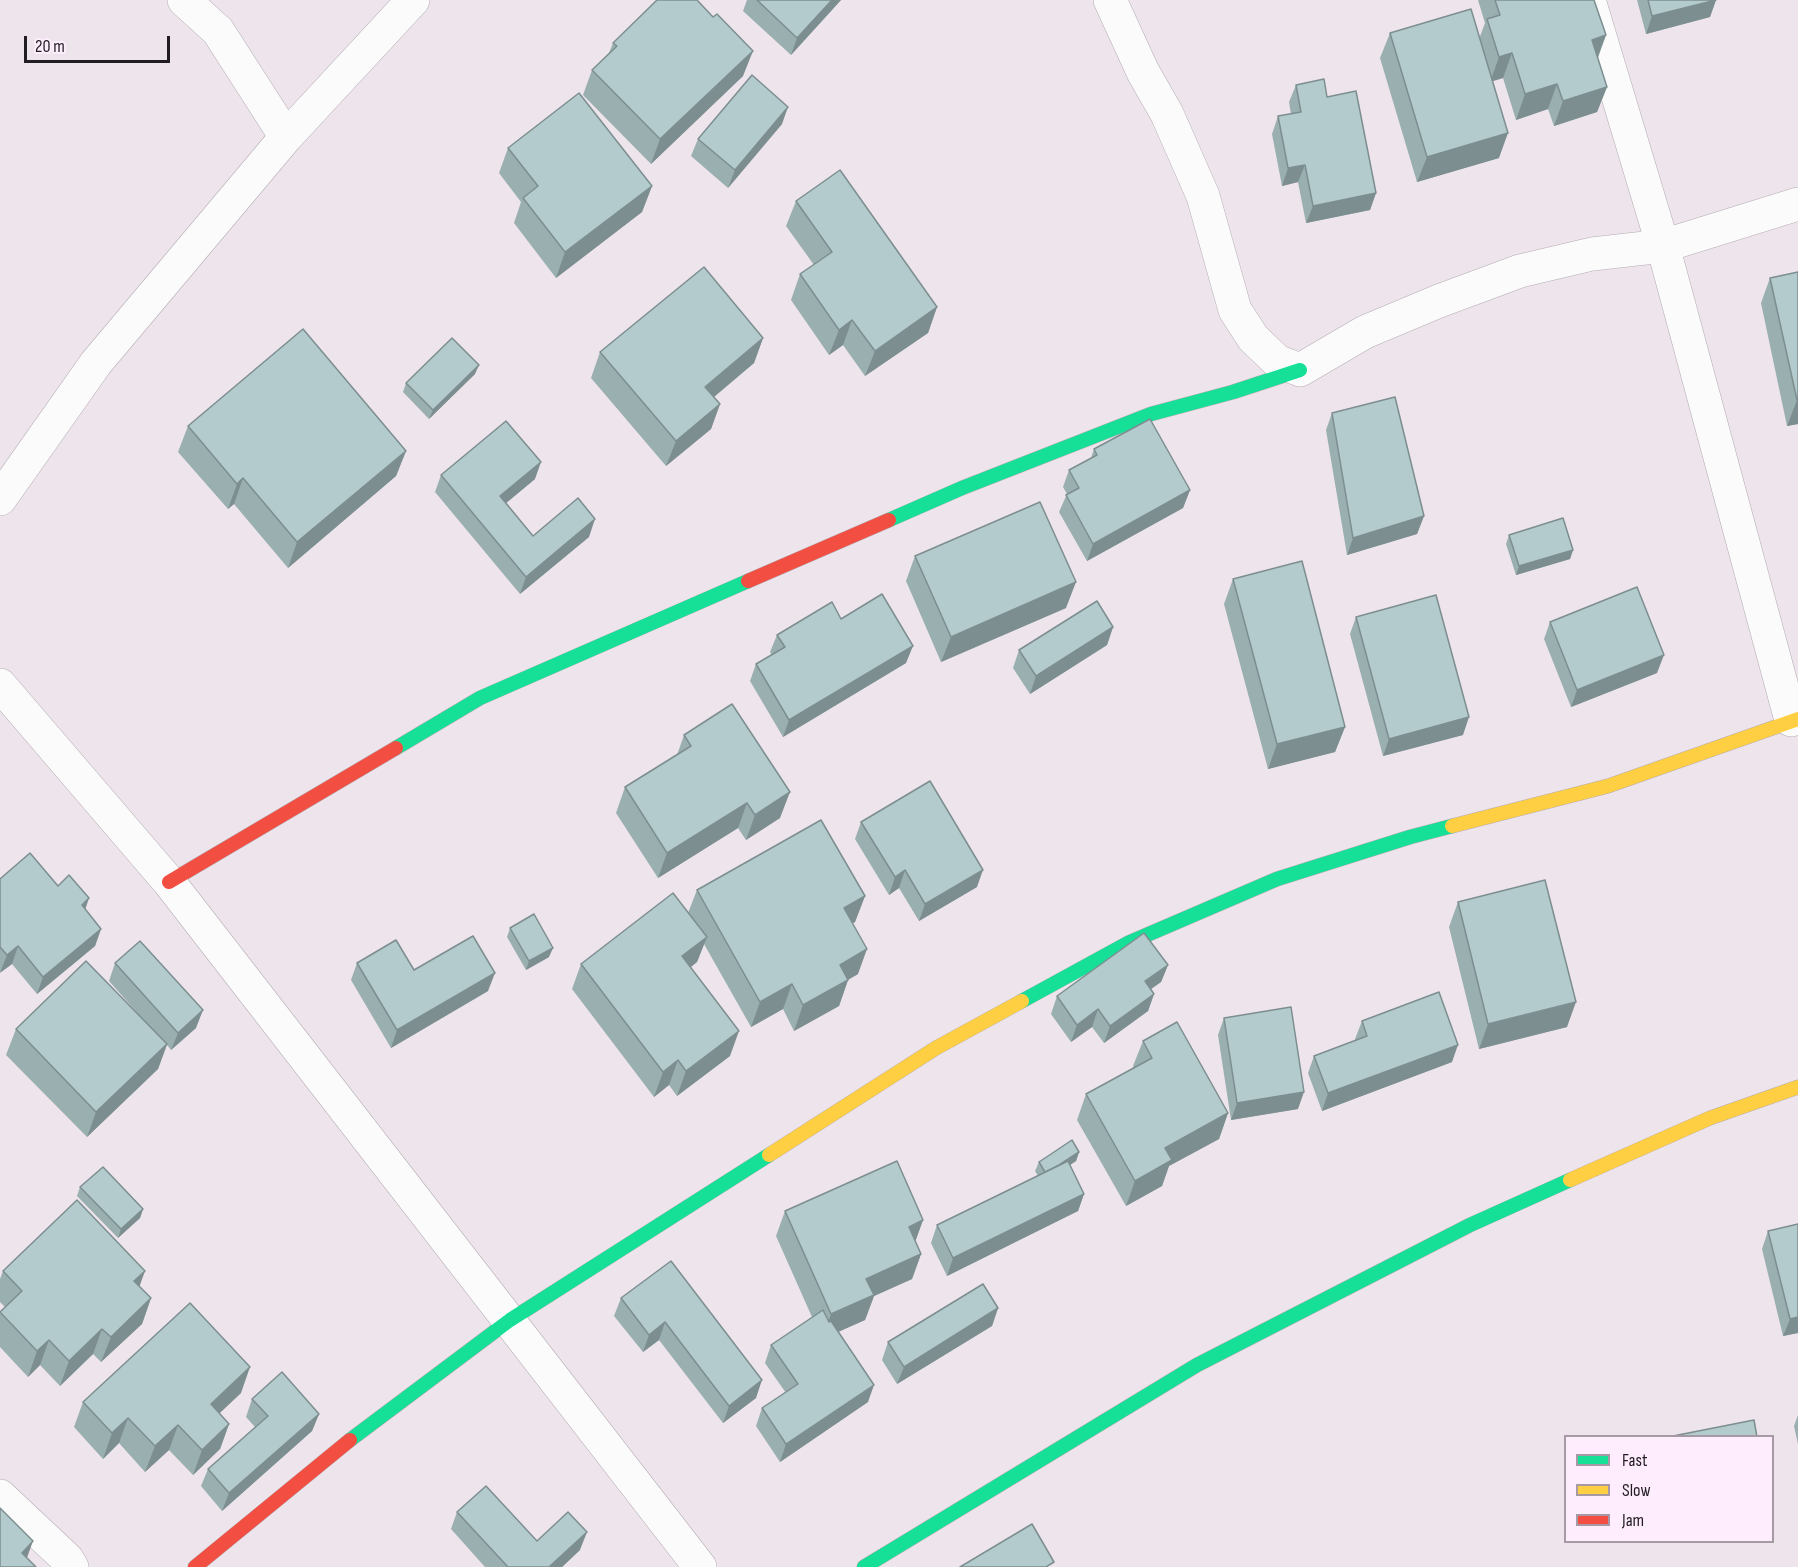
<!DOCTYPE html>
<style>
body{margin:0}
#map{position:relative;width:1798px;height:1567px;overflow:hidden;background:#eee4ec;font-family:"Sofia Sans Condensed",sans-serif}
canvas{display:block}
.legend{position:absolute;left:1564px;top:1435px;width:210px;height:108px;box-sizing:border-box;background:#feeefd;border:2px solid #a69aa5;margin:0;padding:8px 10px;list-style:none;font-size:18px;color:#221d22}
.legend li{display:flex;align-items:center;gap:12px;height:30px}
.legend b{width:30px;border:2px solid #a69aa5}
.scale{position:absolute;left:24px;top:36px;width:146px;height:27px;box-sizing:border-box;border:3px solid #221d22;border-top:0;padding-left:8px;font-size:18px;line-height:21px;white-space:nowrap;color:#221d22;-webkit-text-stroke:4px #feeefd;paint-order:stroke}
</style>
<div id="map">
<canvas width="1798" height="1567"></canvas>
<ul class="legend">
<li><b style="height:8px;background:#16e098"></b>Fast</li>
<li><b style="height:8px;background:#ffcf43"></b>Slow</li>
<li><b style="height:8px;background:#f24e42"></b>Jam</li>
</ul>
<div class="scale">20 m</div>
</div>
<script>
const c = document.querySelector('canvas').getContext('2d');
c.lineJoin = 'round';
function stroke(path, color, width, dash) { c.strokeStyle = color; c.lineWidth = width; c.lineCap = dash ? 'butt' : 'round'; c.setLineDash(dash || []); c.stroke(path); }
function fill(path, color) { c.fillStyle = color; c.fill(path, 'evenodd'); }
const street = new Path2D(`
 M 184,0 L 218,31 L 286,137
 M 1110,0 L 1143,72 L 1167,114 L 1203,196 L 1235,310 L 1253,338 L 1277,361 L 1300,370 L 1365,332 L 1439,301 L 1520,271 L 1592,254 L 1663,246 L 1798,204
 M 1589,0 L 1663,246 L 1791,720
 M 0,499 L 96,363 L 286,137 L 413,0
 M 0,685 L 169,882 L 700,1567
 M 0,1496 L 67,1559 L 72,1567`);
const fast = new Path2D(`
 M 889,520 L 962,488 L 1151,414 L 1233,392 L 1300,370
 M 396,748 L 480,698 L 748,581
 M 1022,1001 L 1128,943 L 1277,879 L 1410,837 L 1452,826
 M 350,1440 L 510,1320 L 769,1155
 M 864,1567 L 1197,1365 L 1470,1225 L 1570,1180`);
const slow = new Path2D(`
 M 1452,826 L 1608,786 L 1798,719
 M 769,1155 L 936,1048 L 1022,1001
 M 1570,1180 L 1710,1118 L 1798,1087`);
const jam = new Path2D(`
 M 748,581 L 889,520
 M 169,882 L 396,748
 M 195,1567 L 350,1440`);
stroke(street, '#b3acb2', 34);
stroke(fast, '#b3acb2', 15);
stroke(slow, '#b3acb2', 15);
stroke(jam, '#b3acb2', 15);
stroke(street, '#fcfbfc', 33);
stroke(fast, '#16e098', 14);
stroke(slow, '#ffcf43', 14);
stroke(jam, '#f24e42', 14);
fill(new Path2D(`
 M 747,0 L 841,0 L 791,55 L 743,11 Z
 M 1478,0 L 1594,0 L 1606,35 L 1598,58 L 1607,87 L 1597,112 L 1554,126 L 1548,109 L 1516,120 L 1503,78 L 1492,81 L 1499,158 L 1417,182 L 1380,58 L 1390,33 L 1479,39 L 1485,23 Z
 M 1637,0 L 1716,0 L 1710,17 L 1646,34 Z
 M 613,43 L 743,76 L 651,164 L 583,95 L 592,70 L 609,53 Z
 M 1296,85 L 1327,97 L 1376,193 L 1370,210 L 1306,223 L 1298,182 L 1282,186 L 1272,134 L 1278,116 L 1291,114 L 1289,102 Z
 M 782,124 L 728,188 L 691,156 L 698,139 Z
 M 508,148 L 652,186 L 642,212 L 556,278 L 514,223 L 521,202 L 499,173 Z
 M 796,201 L 937,307 L 928,333 L 865,376 L 843,345 L 829,355 L 791,300 L 800,274 L 814,265 L 786,226 Z
 M 1798,272 L 1798,424 L 1787,426 L 1761,303 L 1770,278 Z
 M 763,338 L 754,363 L 714,397 L 720,404 L 711,429 L 666,466 L 591,378 L 600,352 Z
 M 475,374 L 429,419 L 403,392 L 406,383 Z
 M 1332,413 L 1424,516 L 1417,534 L 1347,555 L 1326,430 Z
 M 188,426 L 406,451 L 396,476 L 288,568 L 234,504 L 228,509 L 178,452 Z
 M 1094,449 L 1190,490 L 1183,508 L 1087,561 L 1059,512 L 1067,494 L 1063,487 L 1069,470 L 1091,458 Z
 M 441,475 L 535,479 L 506,503 L 533,536 L 589,537 L 520,594 L 435,492 Z
 M 1509,535 L 1573,550 L 1570,559 L 1516,575 L 1506,544 Z
 M 915,556 L 1066,608 L 941,662 L 906,581 Z
 M 1233,579 L 1345,727 L 1335,752 L 1268,769 L 1224,604 Z
 M 1356,617 L 1463,735 L 1383,756 L 1350,634 Z
 M 841,619 L 906,663 L 783,737 L 750,681 L 756,664 L 772,655 L 770,652 L 777,635 Z
 M 1550,622 L 1657,673 L 1571,707 L 1544,639 Z
 M 1113,627 L 1107,645 L 1030,694 L 1013,668 L 1019,650 Z
 M 684,735 L 780,818 L 746,840 L 738,828 L 658,878 L 616,813 L 625,787 L 677,755 Z
 M 861,822 L 977,887 L 919,921 L 899,888 L 889,895 L 855,839 Z
 M 0,879 L 58,886 L 85,909 L 101,929 L 95,946 L 37,994 L 12,964 L 0,972 Z
 M 697,890 L 865,896 L 855,922 L 853,923 L 858,974 L 848,980 L 839,1006 L 794,1031 L 783,1009 L 751,1027 L 704,944 L 697,962 L 691,967 L 730,1056 L 677,1096 L 669,1085 L 654,1097 L 572,989 L 581,964 L 688,913 Z
 M 1458,902 L 1567,1027 L 1479,1049 L 1449,927 Z
 M 510,928 L 549,957 L 526,970 L 507,937 Z
 M 115,963 L 196,1028 L 171,1050 L 167,1045 L 158,1069 L 87,1137 L 6,1055 L 16,1029 L 147,1024 L 109,981 Z
 M 357,963 L 488,991 L 391,1048 L 351,980 Z
 M 1168,965 L 1161,982 L 1151,989 L 1154,994 L 1148,1011 L 1104,1043 L 1092,1027 L 1071,1042 L 1051,1014 L 1057,996 Z
 M 1224,1018 L 1298,1109 L 1231,1120 L 1218,1035 Z
 M 1362,1021 L 1452,1062 L 1322,1111 L 1308,1073 L 1314,1056 L 1356,1041 L 1355,1039 Z
 M 1143,1041 L 1228,1113 L 1219,1139 L 1169,1166 L 1162,1186 L 1126,1206 L 1077,1120 L 1086,1094 L 1134,1068 L 1133,1066 Z
 M 1079,1152 L 1076,1161 L 1070,1165 L 1084,1194 L 1078,1211 L 947,1276 L 931,1243 L 937,1225 L 1038,1176 L 1035,1171 L 1039,1162 Z
 M 80,1187 L 143,1209 L 140,1218 L 118,1238 L 77,1196 Z
 M 785,1211 L 923,1220 L 915,1242 L 921,1254 L 912,1279 L 874,1296 L 865,1320 L 838,1332 L 868,1402 L 780,1462 L 756,1426 L 762,1408 L 786,1393 L 765,1363 L 771,1345 L 812,1317 L 776,1236 Z
 M 1798,1224 L 1798,1333 L 1783,1336 L 1762,1249 L 1768,1231 Z
 M 671,1261 L 756,1398 L 723,1423 L 659,1340 L 643,1352 L 614,1316 L 621,1298 Z
 M 3,1271 L 139,1286 L 151,1298 L 142,1324 L 101,1362 L 93,1354 L 60,1386 L 40,1365 L 28,1377 L 0,1347 L 0,1312 L 5,1307 L 0,1302 L 0,1279 Z
 M 998,1308 L 992,1326 L 897,1384 L 882,1360 L 888,1342 Z
 M 241,1393 L 219,1413 L 229,1424 L 220,1449 L 193,1475 L 169,1450 L 145,1472 L 119,1443 L 103,1459 L 74,1427 L 83,1402 Z
 M 252,1399 L 319,1414 L 312,1431 L 222,1511 L 201,1486 L 208,1469 L 255,1427 L 246,1417 Z
 M 1798,1415 L 1798,1444 L 1794,1426 Z
 M 457,1512 L 537,1541 L 580,1550 L 562,1567 L 485,1567 L 451,1529 Z`), '#9aafb0');
fill(new Path2D(`
 M 832,0 L 841,0 L 791,55 L 797,38 Z
 M 1716,0 L 1710,17 L 1646,34 L 1652,16 Z
 M 1606,35 L 1596,61 L 1592,40 Z
 M 753,51 L 743,76 L 651,164 L 660,139 Z
 M 1512,53 L 1503,78 L 1490,82 L 1499,57 Z
 M 1557,84 L 1548,109 L 1516,120 L 1525,94 Z
 M 1607,87 L 1597,112 L 1554,126 L 1563,101 Z
 M 788,107 L 782,124 L 728,188 L 735,170 Z
 M 1508,133 L 1499,158 L 1417,182 L 1427,157 Z
 M 1305,165 L 1298,182 L 1282,186 L 1288,168 Z
 M 652,186 L 642,212 L 556,278 L 565,252 Z
 M 1376,193 L 1370,210 L 1306,223 L 1313,206 Z
 M 937,307 L 928,333 L 865,376 L 875,351 Z
 M 852,320 L 843,345 L 829,355 L 839,330 Z
 M 763,338 L 754,363 L 696,412 L 705,387 Z
 M 479,365 L 475,374 L 429,419 L 433,410 Z
 M 1797,400 L 1798,400 L 1798,424 L 1787,426 Z
 M 720,404 L 711,429 L 666,466 L 676,441 Z
 M 406,451 L 396,476 L 288,568 L 297,542 Z
 M 541,462 L 535,479 L 493,514 L 500,496 Z
 M 243,478 L 234,504 L 228,509 L 237,484 Z
 M 1190,490 L 1183,508 L 1087,561 L 1093,544 Z
 M 1424,516 L 1417,534 L 1347,555 L 1353,538 Z
 M 595,519 L 589,537 L 520,594 L 526,577 Z
 M 1573,550 L 1570,559 L 1516,575 L 1519,566 Z
 M 1076,582 L 1066,608 L 941,662 L 951,637 Z
 M 1113,627 L 1107,645 L 1030,694 L 1036,676 Z
 M 913,646 L 906,663 L 783,737 L 789,720 Z
 M 1664,655 L 1657,673 L 1571,707 L 1577,690 Z
 M 1469,717 L 1463,735 L 1383,756 L 1389,739 Z
 M 1345,727 L 1335,752 L 1268,769 L 1277,744 Z
 M 790,792 L 780,818 L 746,840 L 755,815 Z
 M 747,803 L 738,828 L 658,878 L 667,853 Z
 M 905,870 L 899,888 L 889,895 L 895,877 Z
 M 983,870 L 977,887 L 919,921 L 925,904 Z
 M 865,896 L 855,922 L 835,933 L 844,908 Z
 M 89,898 L 83,916 L 82,905 Z
 M 101,929 L 95,946 L 37,994 L 43,977 Z
 M 707,937 L 697,962 L 673,981 L 682,956 Z
 M 18,946 L 12,964 L 0,973 L 7,955 Z
 M 553,948 L 549,957 L 526,970 L 529,961 Z
 M 867,949 L 858,974 L 830,990 L 840,965 Z
 M 1168,965 L 1161,982 L 1138,998 L 1145,981 Z
 M 495,973 L 488,991 L 391,1048 L 397,1030 Z
 M 848,980 L 839,1006 L 794,1031 L 803,1005 Z
 M 792,984 L 783,1009 L 751,1027 L 760,1002 Z
 M 1154,994 L 1148,1011 L 1104,1043 L 1110,1026 Z
 M 1576,1002 L 1567,1027 L 1479,1049 L 1488,1024 Z
 M 1098,1009 L 1092,1027 L 1071,1042 L 1077,1025 Z
 M 203,1010 L 196,1028 L 171,1050 L 178,1033 Z
 M 739,1031 L 730,1056 L 677,1096 L 686,1071 Z
 M 167,1044 L 158,1069 L 87,1137 L 96,1112 Z
 M 1458,1045 L 1452,1062 L 1322,1111 L 1328,1093 Z
 M 678,1060 L 669,1085 L 654,1097 L 663,1072 Z
 M 1304,1092 L 1298,1109 L 1231,1120 L 1237,1103 Z
 M 1228,1113 L 1219,1139 L 1169,1166 L 1162,1186 L 1126,1206 L 1135,1181 L 1165,1148 Z
 M 1079,1152 L 1076,1161 L 1043,1183 L 1046,1174 Z
 M 1084,1194 L 1078,1211 L 947,1276 L 953,1258 Z
 M 143,1209 L 140,1218 L 118,1238 L 121,1229 Z
 M 923,1220 L 914,1245 L 909,1227 Z
 M 921,1254 L 912,1279 L 874,1296 L 865,1320 L 822,1339 L 831,1314 L 866,1279 Z
 M 145,1271 L 136,1296 L 134,1281 Z
 M 151,1298 L 142,1324 L 101,1362 L 111,1337 Z
 M 998,1308 L 992,1326 L 897,1384 L 904,1367 Z
 M 1798,1317 L 1798,1333 L 1783,1336 L 1790,1319 Z
 M 665,1322 L 659,1340 L 643,1352 L 649,1335 Z
 M 102,1329 L 93,1354 L 60,1386 L 69,1361 Z
 M 49,1340 L 40,1365 L 28,1377 L 37,1351 Z
 M 250,1367 L 241,1393 L 202,1430 L 211,1404 Z
 M 762,1380 L 756,1398 L 723,1423 L 729,1406 Z
 M 874,1385 L 868,1402 L 780,1462 L 786,1444 Z
 M 319,1414 L 312,1431 L 222,1511 L 229,1493 Z
 M 128,1418 L 119,1443 L 103,1459 L 112,1433 Z
 M 229,1424 L 220,1449 L 193,1475 L 202,1450 Z
 M 178,1425 L 169,1450 L 145,1472 L 155,1446 Z
 M 587,1532 L 580,1550 L 562,1567 L 549,1567 Z
 M 33,1541 L 24,1566 L 22,1553 Z`), '#7d8e90');
const building = new Path2D(`
 M 657,0 L 697,0 L 713,17 L 717,14 L 753,51 L 660,139 L 592,70 L 617,46 L 613,43 Z
 M 757,0 L 832,0 L 797,38 Z
 M 1495,0 L 1594,0 L 1606,35 L 1592,40 L 1607,87 L 1563,101 L 1557,84 L 1525,94 L 1512,53 L 1499,57 L 1487,19 L 1500,15 Z
 M 1648,0 L 1716,0 L 1652,16 Z
 M 1471,9 L 1508,133 L 1427,157 L 1390,33 Z
 M 752,75 L 788,107 L 735,170 L 698,139 Z
 M 1324,79 L 1327,97 L 1356,91 L 1376,193 L 1313,206 L 1305,165 L 1288,168 L 1278,116 L 1301,112 L 1296,85 Z
 M 579,93 L 652,186 L 565,252 L 523,198 L 538,186 L 508,148 Z
 M 840,170 L 937,307 L 875,351 L 852,320 L 839,330 L 800,274 L 832,252 L 796,201 Z
 M 704,267 L 763,338 L 705,387 L 720,404 L 676,441 L 600,352 Z
 M 1798,272 L 1798,400 L 1797,400 L 1770,278 Z
 M 303,329 L 406,451 L 297,542 L 243,478 L 237,484 L 188,426 Z
 M 452,338 L 479,365 L 433,410 L 406,383 Z
 M 1395,397 L 1424,516 L 1353,538 L 1332,413 Z
 M 1150,419 L 1190,490 L 1093,544 L 1066,495 L 1079,488 L 1069,470 L 1097,455 L 1094,449 Z
 M 506,421 L 541,462 L 500,496 L 533,536 L 578,498 L 595,519 L 526,577 L 441,475 Z
 M 1040,502 L 1076,582 L 951,637 L 915,556 Z
 M 1563,518 L 1573,550 L 1519,566 L 1509,535 Z
 M 1302,561 L 1345,727 L 1277,744 L 1233,579 Z
 M 1637,587 L 1664,655 L 1577,690 L 1550,622 Z
 M 882,594 L 913,646 L 789,720 L 756,664 L 785,647 L 777,635 L 832,602 L 841,619 Z
 M 1436,595 L 1469,717 L 1389,739 L 1356,617 Z
 M 1097,601 L 1113,627 L 1036,676 L 1019,650 Z
 M 732,704 L 790,792 L 755,815 L 747,803 L 667,853 L 625,787 L 691,746 L 684,735 Z
 M 930,781 L 983,870 L 925,904 L 905,870 L 895,877 L 861,822 Z
 M 821,820 L 865,896 L 844,908 L 867,949 L 840,965 L 848,980 L 803,1005 L 792,984 L 760,1002 L 697,890 Z
 M 30,853 L 58,886 L 69,875 L 89,898 L 82,905 L 101,929 L 43,977 L 18,946 L 7,955 L 0,947 L 0,879 Z
 M 1545,880 L 1576,1002 L 1488,1024 L 1458,902 Z
 M 673,893 L 707,937 L 682,956 L 739,1031 L 686,1071 L 678,1060 L 663,1072 L 581,964 Z
 M 534,914 L 553,948 L 529,961 L 510,928 Z
 M 1144,933 L 1168,965 L 1145,981 L 1154,994 L 1110,1026 L 1098,1009 L 1077,1025 L 1057,996 Z
 M 473,936 L 495,973 L 397,1030 L 357,963 L 396,940 L 414,970 Z
 M 140,941 L 203,1010 L 178,1033 L 115,963 Z
 M 86,961 L 167,1044 L 96,1112 L 16,1029 Z
 M 1439,992 L 1458,1045 L 1328,1093 L 1314,1056 L 1367,1036 L 1362,1021 Z
 M 1291,1007 L 1304,1092 L 1237,1103 L 1224,1018 Z
 M 1177,1022 L 1228,1113 L 1165,1148 L 1172,1160 L 1135,1181 L 1086,1094 L 1152,1058 L 1143,1041 Z
 M 1072,1140 L 1079,1152 L 1059,1165 L 1045,1172 L 1039,1162 Z
 M 897,1161 L 923,1220 L 909,1227 L 921,1254 L 866,1279 L 874,1295 L 831,1314 L 785,1211 Z
 M 1068,1161 L 1084,1194 L 953,1258 L 937,1225 Z
 M 103,1167 L 143,1209 L 121,1229 L 80,1187 Z
 M 77,1200 L 145,1271 L 134,1281 L 151,1298 L 111,1337 L 102,1329 L 69,1361 L 49,1340 L 37,1351 L 0,1312 L 22,1291 L 3,1271 Z
 M 1798,1224 L 1798,1317 L 1790,1319 L 1768,1231 Z
 M 671,1261 L 762,1380 L 729,1406 L 665,1322 L 649,1335 L 621,1298 Z
 M 983,1284 L 998,1308 L 904,1367 L 888,1342 Z
 M 190,1303 L 250,1367 L 211,1404 L 229,1424 L 202,1450 L 178,1425 L 155,1446 L 128,1418 L 112,1433 L 83,1402 Z
 M 823,1310 L 829,1322 L 831,1321 L 874,1385 L 786,1444 L 762,1408 L 798,1384 L 771,1345 Z
 M 282,1372 L 319,1414 L 229,1493 L 208,1469 L 268,1416 L 252,1399 Z
 M 1754,1420 L 1757,1437 L 1668,1437 Z
 M 486,1486 L 537,1541 L 568,1512 L 587,1532 L 549,1567 L 508,1567 L 457,1512 Z
 M 0,1508 L 33,1541 L 22,1553 L 36,1567 L 0,1567 Z
 M 1032,1524 L 1054,1562 L 1046,1567 L 960,1567 Z`);
fill(building, '#b3cbcd');
stroke(building, '#7d8e90', 1.5);
</script>
